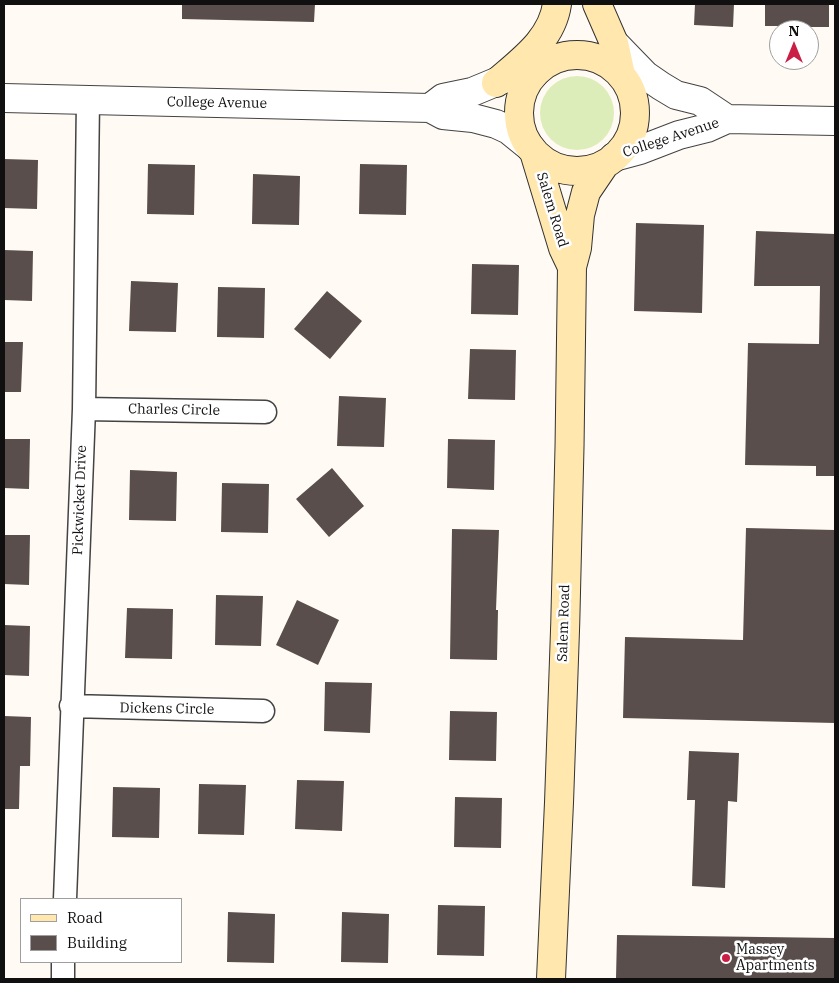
<!DOCTYPE html>
<style>
body{margin:0}
#map{position:relative;width:839px;height:983px;overflow:hidden;background:#fffaf3;font-family:"IBM Plex Serif",serif}
canvas{display:block}
.frame{position:absolute;inset:0;border:5px solid #101010;pointer-events:none}
.legend{position:absolute;left:20px;top:898px;width:162px;height:65px;box-sizing:border-box;background:#fff;border:1px solid #9f9f9f;margin:0;padding:6px 9px;list-style:none;font-size:15px;color:#101010}
.legend li{display:flex;align-items:center;gap:10px;height:25px}
.legend b{width:25px;border:1px solid #9f9f9f}
.north{position:absolute;left:769px;top:20px;width:50px;height:50px;box-sizing:border-box;background:#fff;border:1px solid #9f9f9f;border-radius:50%;rotate:0deg;font-size:14px;font-weight:700;line-height:20px;text-align:center;color:#101010}
.north::after{content:'';display:block;margin:auto;width:18px;height:22px;background:#ca1e45;clip-path:polygon(50% 0,100% 100%,50% 72%,0 100%)}
</style>
<div id="map">
<canvas width="839" height="983"></canvas>
<div class="frame"></div>
<ul class="legend">
<li><b style="height:6px;background:#ffe7ae"></b>Road</li>
<li><b style="height:14px;background:#594e4b"></b>Building</li>
</ul>
<div class="north">N</div>
</div>
<script>
const c = document.querySelector('canvas').getContext('2d');
c.lineJoin = 'round';
function fill(path, color) { c.fillStyle = color; c.fill(path, 'evenodd'); }
function stroke(path, color, width, dash) { c.strokeStyle = color; c.lineWidth = width; c.lineCap = dash ? 'butt' : 'round'; c.setLineDash(dash || []); c.stroke(path); }
function label(font, color, halo, rows, align = 'center') {
  c.font = font + ' "IBM Plex Serif",serif'; c.lineWidth = 5; c.setLineDash([]); c.textBaseline = 'middle'; c.strokeStyle = halo; c.fillStyle = color; for (const [text, x, y, turn = 0] of rows) {
    c.save(); c.translate(x, y); c.rotate((+turn || 0) * Math.PI / 180); c.textAlign = isNaN(turn) ? turn : align; if (halo) c.strokeText(text, 0, 0); c.fillText(text, 0, 0); c.restore();
  }
}
fill(new Path2D(`
 M540 113a37 37 0 1 1 74 0a37 37 0 1 1-74 0Z`), '#ddedb9');
fill(new Path2D(`
 M 182,4 L 315,4 L 314,22 L 182,19 Z
 M 695,4 L 734,4 L 733,27 L 694,25 Z
 M 765,4 L 829,4 L 829,27 L 807,27 L 807,29 L 787,29 L 787,26 L 765,26 Z
 M 4,159 L 38,160 L 37,209 L 4,208 Z
 M 148,164 L 195,165 L 194,215 L 147,214 Z
 M 360,164 L 407,165 L 406,215 L 359,214 Z
 M 253,174 L 300,176 L 299,225 L 252,224 Z
 M 636,223 L 704,225 L 702,313 L 634,311 Z
 M 756,231 L 835,234 L 835,476 L 816,476 L 816,466 L 745,465 L 748,343 L 819,344 L 820,286 L 754,286 Z
 M 4,250 L 33,251 L 32,301 L 4,300 Z
 M 472,264 L 519,265 L 518,315 L 471,314 Z
 M 131,281 L 178,283 L 176,332 L 129,331 Z
 M 218,287 L 265,288 L 264,338 L 217,337 Z
 M 327,291 L 362,321 L 330,359 L 294,329 Z
 M 4,342 L 23,342 L 21,392 L 4,392 Z
 M 470,349 L 516,350 L 515,400 L 468,399 Z
 M 339,396 L 386,398 L 384,447 L 337,446 Z
 M 4,439 L 30,439 L 29,489 L 4,488 Z
 M 448,439 L 495,440 L 494,490 L 447,488 Z
 M 332,468 L 364,506 L 329,537 L 296,499 Z
 M 130,470 L 177,472 L 176,521 L 129,520 Z
 M 222,483 L 269,484 L 268,533 L 221,532 Z
 M 746,528 L 835,530 L 835,723 L 623,718 L 625,637 L 743,640 Z
 M 452,529 L 499,530 L 496,610 L 498,610 L 497,660 L 450,659 Z
 M 4,535 L 30,535 L 29,585 L 4,584 Z
 M 216,595 L 263,596 L 261,646 L 215,645 Z
 M 297,600 L 339,620 L 318,665 L 276,645 Z
 M 127,608 L 173,609 L 172,659 L 125,658 Z
 M 4,625 L 30,626 L 29,676 L 4,675 Z
 M 325,682 L 372,683 L 370,733 L 324,731 Z
 M 450,711 L 497,712 L 496,761 L 449,760 Z
 M 4,716 L 31,717 L 30,766 L 20,766 L 19,809 L 4,809 Z
 M 689,751 L 739,753 L 737,802 L 728,801 L 725,888 L 692,886 L 695,800 L 687,800 Z
 M 297,780 L 344,781 L 342,831 L 295,829 Z
 M 199,784 L 246,785 L 244,835 L 198,834 Z
 M 113,787 L 160,788 L 159,838 L 112,837 Z
 M 455,797 L 502,798 L 501,848 L 454,847 Z
 M 438,905 L 485,906 L 484,956 L 437,955 Z
 M 228,912 L 275,914 L 274,963 L 227,962 Z
 M 342,912 L 389,914 L 388,963 L 341,962 Z
 M 617,935 L 835,938 L 835,979 L 616,978 Z`), '#594e4b');
const minor = new Path2D(`
 M 84,409 L 265,412
 M 71,706 L 263,711
 M 65,899 L 84,409 L 88,100
 M 63,979 L 63,962`);
const tertiary = new Path2D(`
 M 614,43 L 645,75 L 661,86 L 676,95 L 700,101 L 727,119
 M 4,98 L 430,108 L 443,115 L 473,118 L 496,124 L 509,130 L 530,147
 M 430,108 L 443,98 L 472,92 L 513,75 L 536,72
 M 614,157 L 640,150 L 679,135 L 707,128 L 727,119 L 835,121`);
const secondary = new Path2D(`
 M 597,4 L 614,43 L 621,75
 M519 113a58 58 0 1 1 116 0a58 58 0 1 1-116 0Z
 M 496,83 C 521,61 552,40 557,4
 M 534,152 L 563,248 L 572,267
 M 551,979 C 563,742 570,504 572,267 L 577,248 L 580,215 L 586,192 L 605,164`);
stroke(minor, '#434343', 25);
stroke(tertiary, '#434343', 30);
stroke(secondary, '#323232', 30);
stroke(minor, '#fff', 22);
stroke(tertiary, '#fff', 28);
stroke(secondary, '#ffe7ae', 28);
for (const [x, y, r, color] of [
 [726,958,5,"#ca1e45"]
]) { const dot = new Path2D(); dot.arc(x, y, r, 0, 2 * Math.PI); c.fillStyle = color; c.fill(dot); stroke(dot, '#fff', 2); }
label('14px', '#101010', '#fff', [
 ["College Avenue",217,103,1],
 ["College Avenue",671,138,-18],
 ["Salem Road",552,210,73],
 ["Charles Circle",174,410,1],
 ["Pickwicket Drive",80,500,-88],
 ["Salem Road",564,623,-88],
 ["Dickens Circle",167,709,1]
]);
label('14px', '#101010', '#fff', [
 ["Massey",736,950],
 ["Apartments",736,966]
], 'left');
</script>
